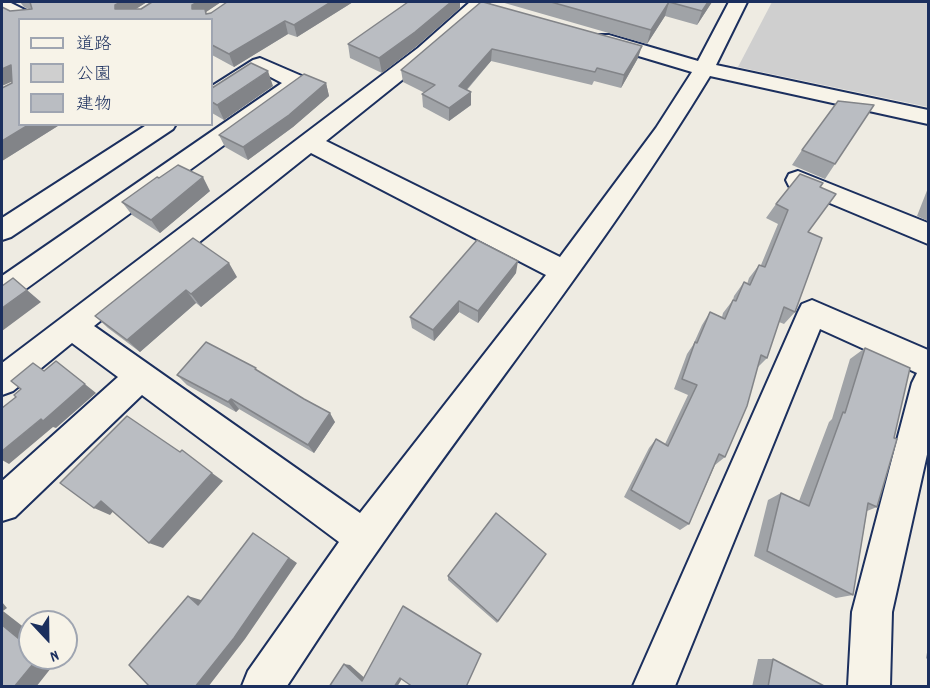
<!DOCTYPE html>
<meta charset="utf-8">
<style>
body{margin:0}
#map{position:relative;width:930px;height:688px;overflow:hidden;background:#eeebe2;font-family:Dekko,"Klee One",sans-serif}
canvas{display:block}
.frame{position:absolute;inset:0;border:3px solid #1b2f5e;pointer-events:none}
.legend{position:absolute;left:18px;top:18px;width:195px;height:108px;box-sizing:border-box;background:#f7f3e8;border:2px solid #9fa5b1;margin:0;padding:8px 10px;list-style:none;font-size:18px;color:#1b2f5e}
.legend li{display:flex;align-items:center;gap:12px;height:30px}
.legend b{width:30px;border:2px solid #9fa5b1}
.north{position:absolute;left:18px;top:610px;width:60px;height:60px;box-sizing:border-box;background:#f7f3e8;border:2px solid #9fa5b1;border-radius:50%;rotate:158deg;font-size:16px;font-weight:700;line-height:24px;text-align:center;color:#1b2f5e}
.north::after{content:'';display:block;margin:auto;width:21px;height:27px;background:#1b2f5e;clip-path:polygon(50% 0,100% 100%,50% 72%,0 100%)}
</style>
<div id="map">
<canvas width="930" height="688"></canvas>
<div class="frame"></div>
<ul class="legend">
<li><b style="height:8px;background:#f7f3e8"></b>道路</li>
<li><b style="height:16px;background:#cfcfcf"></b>公園</li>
<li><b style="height:16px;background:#babdc2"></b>建物</li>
</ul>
<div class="north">N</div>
</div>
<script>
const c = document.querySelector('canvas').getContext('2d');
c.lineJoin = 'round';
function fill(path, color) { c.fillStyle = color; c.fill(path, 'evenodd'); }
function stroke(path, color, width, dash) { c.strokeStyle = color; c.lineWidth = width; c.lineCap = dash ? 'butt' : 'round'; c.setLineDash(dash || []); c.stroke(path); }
fill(new Path2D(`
 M 772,2 L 928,2 L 928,107 L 738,67 Z`), '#cfcfcf');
const minor = new Path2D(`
 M 2,2 L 9,2 L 37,16 L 39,20 L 20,20 L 20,22 L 2,13 Z
 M 470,2 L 489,2 L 432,56 L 326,141 L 560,257 L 656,128 L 692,72 L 595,43 L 592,39 L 595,35 L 609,35 L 698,61 L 729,2 L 747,2 L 716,65 L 928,110 L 928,124 L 710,76 C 610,241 488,392 378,550 C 346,595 317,641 287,686 L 242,686 L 248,671 L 339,542 L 142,395 L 15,517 L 2,521 L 2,481 L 118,377 L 72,343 L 13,391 L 2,395 L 2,363 L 418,48 ZM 311,153 L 546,275 L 360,513 L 94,326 Z
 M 260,58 L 304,77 L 308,82 L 304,87 L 12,299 L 2,302 L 2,276 L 282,83 L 261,72 L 220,100 L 212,102 L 212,86 L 253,60 Z
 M 148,124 L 176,124 L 173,129 L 11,237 L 2,240 L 2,218 Z
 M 798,171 L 928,223 L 928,244 L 789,186 L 786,180 L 789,174 Z
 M 812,300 L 928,350 L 928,450 L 892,612 L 890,686 L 848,686 L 852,612 L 912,383 L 917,373 L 820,329 L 675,686 L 633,686 L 798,312 L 802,304 Z`);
stroke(minor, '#1b2f5e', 4);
fill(minor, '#f7f3e8');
fill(new Path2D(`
 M 20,2 L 147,2 L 135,9 L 141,9 L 152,2 L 221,2 L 206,12 L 206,14 L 211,13 L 227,2 L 353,2 L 297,37 L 288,34 L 234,67 L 212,55 L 212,20 L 20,20 L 61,124 L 2,161 L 12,83 L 10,11 L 29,9 L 24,7 Z
 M 481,2 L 638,58 L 621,88 L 594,81 L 592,85 L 491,61 L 467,90 L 471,92 L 471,105 L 449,121 L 423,107 L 422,94 L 425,93 L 403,82 L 401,70 Z
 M 501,2 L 712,2 L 697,25 L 665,16 L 647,44 Z
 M 460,8 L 417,46 L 382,73 L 350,58 L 348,44 Z
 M 326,83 L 329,96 L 293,127 L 248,160 L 225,147 L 219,135 Z
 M 273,86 L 224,120 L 212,113 L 212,88 Z
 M 802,150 L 835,164 L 825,179 L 792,165 Z
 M 159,178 L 210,191 L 160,233 L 132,215 L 122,202 Z
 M 820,187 L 808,232 L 795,312 L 784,324 L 779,322 L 767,358 L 758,367 L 725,457 L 715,465 L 689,524 L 680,530 L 624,497 L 649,448 L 656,439 L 665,444 L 688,395 L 674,389 L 687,354 L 693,345 L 702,325 L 710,312 L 722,317 L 723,313 L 733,300 L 734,296 L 744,282 L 747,284 L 749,278 L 759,265 L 761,265 L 778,224 L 766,218 L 776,204 Z
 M 928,188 L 928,221 L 917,216 Z
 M 516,273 L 478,323 L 459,312 L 434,341 L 412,328 L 410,317 Z
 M 237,277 L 201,307 L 196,303 L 140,352 L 108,328 L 95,316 Z
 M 865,348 L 877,507 L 867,511 L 853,595 L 836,598 L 754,556 L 768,500 L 781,493 L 799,501 L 829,422 L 832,419 L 850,359 Z
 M 259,372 L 335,422 L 314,453 L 239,409 L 236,412 L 187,385 L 177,375 Z
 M 546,554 L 497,623 L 448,580 L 448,576 Z
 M 928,647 L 928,660 L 926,658 Z
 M 758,659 L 773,659 L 826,687 L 752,687 Z`), '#a0a3a7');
fill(new Path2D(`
 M 121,2 L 147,2 L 122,18 L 115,9 L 115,5 Z
 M 198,2 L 221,2 L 206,12 L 209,20 L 192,9 L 192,5 Z
 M 331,2 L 353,2 L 297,37 L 294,25 Z
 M 451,2 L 460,2 L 460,8 L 417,46 L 382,73 L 379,58 Z
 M 669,2 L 665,16 L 647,44 L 651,30 Z
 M 708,2 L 712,2 L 697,25 L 702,11 Z
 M 285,21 L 288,34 L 234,67 L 229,54 Z
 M 642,46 L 638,58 L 621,88 L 624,75 Z
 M 492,49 L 491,61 L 459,98 L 459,86 Z
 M 11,65 L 20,78 L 2,86 L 2,69 Z
 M 268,71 L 273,86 L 224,120 L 217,105 Z
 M 326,83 L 329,96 L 293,127 L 248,160 L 243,147 Z
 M 471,92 L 471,105 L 449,121 L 449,108 Z
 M 30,124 L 61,124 L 2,161 L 2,141 Z
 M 203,177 L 210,191 L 160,233 L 151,220 Z
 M 518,261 L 516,273 L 478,323 L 478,311 Z
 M 229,263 L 237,277 L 201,307 L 191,294 Z
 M 27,290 L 41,302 L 2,331 L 2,308 Z
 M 186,290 L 196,303 L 140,352 L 127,340 Z
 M 459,301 L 459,312 L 434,341 L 433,330 Z
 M 56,361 L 96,393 L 56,428 L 53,427 L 9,464 L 2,460 L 2,451 L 41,419 Z
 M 231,399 L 239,409 L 236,412 L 228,402 Z
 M 330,413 L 335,422 L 314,453 L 308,445 Z
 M 212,473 L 223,481 L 163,548 L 149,543 Z
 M 101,501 L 116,508 L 110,515 L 94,508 Z
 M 253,533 L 297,563 L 245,639 L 208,687 L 195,687 Z
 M 188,596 L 201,600 L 210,608 L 198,605 Z
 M 2,602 L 7,608 L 3,611 L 30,632 L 30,648 L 2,625 Z
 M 38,658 L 59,658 L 36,687 L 14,687 Z
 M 344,664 L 350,665 L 367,680 L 362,681 Z
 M 403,677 L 397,687 L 394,687 L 400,678 Z`), '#828488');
const building = new Path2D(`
 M 30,2 L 121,2 L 115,5 L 115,9 L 141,9 L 152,2 L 198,2 L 192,5 L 192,9 L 205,9 L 206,14 L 211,13 L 227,2 L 331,2 L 294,25 L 285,21 L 229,54 L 212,45 L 212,20 L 20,20 L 20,124 L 30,124 L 2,141 L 2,88 L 12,83 L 11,65 L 2,69 L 2,7 L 10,11 L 32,9 Z
 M 408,2 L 451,2 L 415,32 L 379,58 L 348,44 Z
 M 481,2 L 483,2 L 642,46 L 624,75 L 597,68 L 595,72 L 492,49 L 459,86 L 471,92 L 449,108 L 422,94 L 435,85 L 401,70 Z
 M 551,2 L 708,2 L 702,11 L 669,2 L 651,30 Z
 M 251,63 L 268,71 L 217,105 L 212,102 L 212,88 Z
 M 304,74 L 326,83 L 289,115 L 243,147 L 219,135 Z
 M 838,101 L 874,105 L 835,164 L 802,150 Z
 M 178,165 L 203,177 L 151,220 L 122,202 L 157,177 L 159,178 Z
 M 800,174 L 823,183 L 820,187 L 836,194 L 808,232 L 822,238 L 795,312 L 784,307 L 767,358 L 761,355 L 747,406 L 725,457 L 719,454 L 689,524 L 631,490 L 656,439 L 668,446 L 697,385 L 682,379 L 695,342 L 697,343 L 710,312 L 725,319 L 733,300 L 736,301 L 744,282 L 750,285 L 759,265 L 765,267 L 788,210 L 776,204 Z
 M 193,238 L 229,263 L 191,294 L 186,290 L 127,340 L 95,316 Z
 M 477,240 L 518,261 L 478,311 L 459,301 L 433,330 L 410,317 Z
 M 13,278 L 27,290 L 2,308 L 2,286 Z
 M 206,342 L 256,368 L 255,369 L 304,399 L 330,413 L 308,445 L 231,399 L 228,402 L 177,375 Z
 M 865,348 L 910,368 L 894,438 L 897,439 L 877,507 L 868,503 L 853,595 L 767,551 L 781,493 L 809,506 L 843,412 L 845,413 Z
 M 56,361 L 85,384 L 43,421 L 41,419 L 2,451 L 2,408 L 16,397 L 14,395 L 21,389 L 11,381 L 33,363 L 44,371 Z
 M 127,416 L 180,452 L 182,450 L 212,473 L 149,543 L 101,501 L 94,508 L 60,483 Z
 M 496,513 L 546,554 L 498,621 L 448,576 Z
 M 253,533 L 289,558 L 234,638 L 195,687 L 150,687 L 129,665 L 188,596 L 198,605 Z
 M 403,606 L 481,654 L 466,687 L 413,687 L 400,678 L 394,687 L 329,687 L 344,664 L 362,681 Z
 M 2,625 L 30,648 L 30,658 L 38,658 L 14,687 L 2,687 Z
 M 773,659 L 826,687 L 768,687 Z`);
fill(building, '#babdc2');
stroke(building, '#828488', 1.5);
</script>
